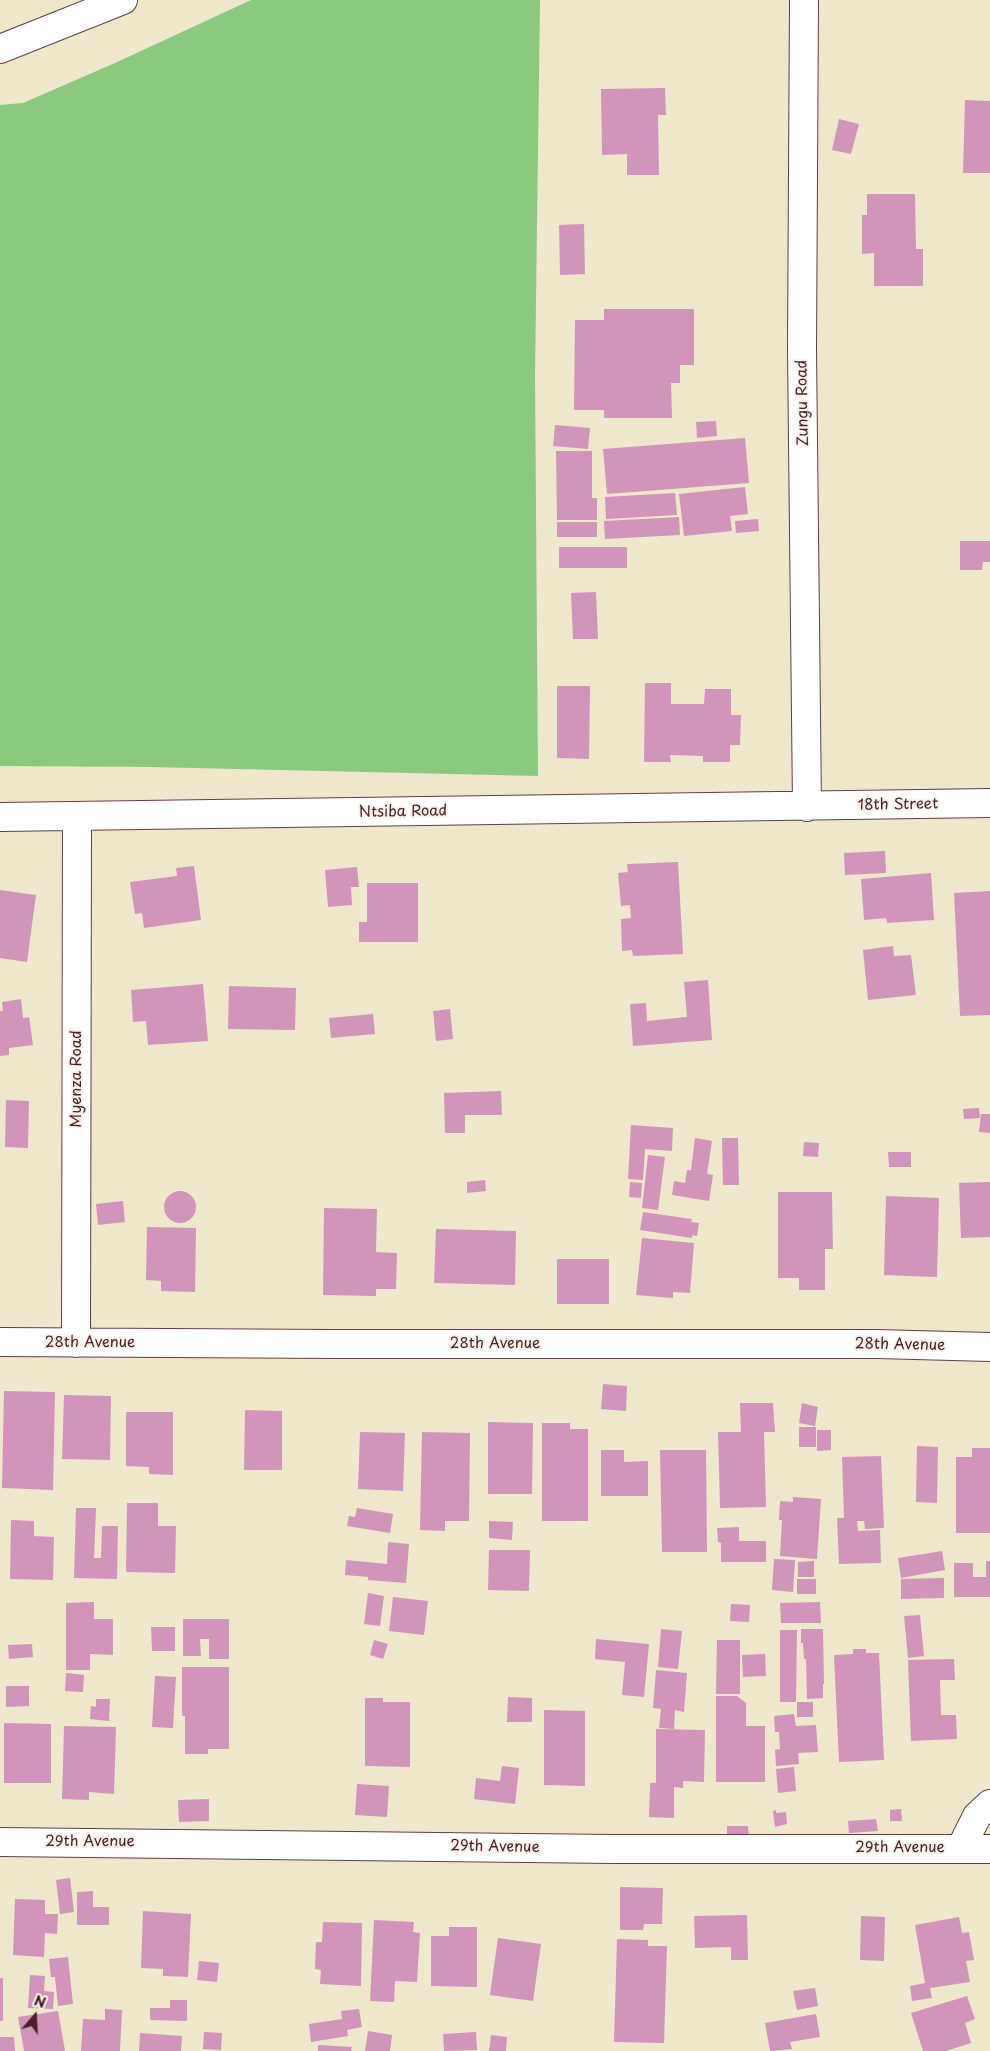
<!DOCTYPE html>
<style>
body{margin:0}
#map{position:relative;width:990px;height:2051px;overflow:hidden;background:#eee7cb;font-family:"Playpen Sans",sans-serif}
canvas{display:block}
.north{position:absolute;left:10px;top:1991px;width:50px;height:50px;-webkit-text-stroke:4px #f7f3e8;paint-order:stroke;rotate:19deg;font-size:14px;font-weight:700;line-height:20px;text-align:center;color:#4a1f2b}
.north::after{content:'';display:block;margin:auto;width:18px;height:22px;background:#4a1f2b;clip-path:polygon(50% 0,100% 100%,50% 72%,0 100%)}
</style>
<div id="map">
<canvas width="990" height="2051"></canvas>
<div class="north">N</div>
</div>
<script>
const c = document.querySelector('canvas').getContext('2d');
c.lineJoin = 'round';
function fill(path, color) { c.fillStyle = color; c.fill(path, 'evenodd'); }
function stroke(path, color, width, dash) { c.strokeStyle = color; c.lineWidth = width; c.lineCap = dash ? 'butt' : 'round'; c.setLineDash(dash || []); c.stroke(path); }
function label(font, color, halo, rows, align = 'center') {
  c.font = font + ' "Playpen Sans",sans-serif'; c.lineWidth = 4; c.setLineDash([]); c.textBaseline = 'middle'; c.strokeStyle = halo; c.fillStyle = color; for (const [text, x, y, turn = 0] of rows) {
    c.save(); c.translate(x, y); c.rotate((+turn || 0) * Math.PI / 180); c.textAlign = isNaN(turn) ? turn : align; if (halo) c.strokeText(text, 0, 0); c.fillText(text, 0, 0); c.restore();
  }
}
fill(new Path2D(`
 M 251,0 L 540,0 L 535,376 L 538,776 L 150,767 L 0,766 L 0,105 L 23,103 L 115,63 Z`), '#8bc97f');
fill(new Path2D(`
 M 665,88 L 666,115 L 658,115 L 659,175 L 627,175 L 627,154 L 602,155 L 601,89 Z
 M 965,100 L 990,101 L 990,173 L 963,173 Z
 M 839,119 L 859,124 L 851,154 L 832,150 Z
 M 867,194 L 915,194 L 916,249 L 923,249 L 923,286 L 874,286 L 874,253 L 862,254 L 862,215 L 867,215 Z
 M 584,224 L 585,274 L 560,275 L 559,225 Z
 M 604,309 L 694,309 L 694,365 L 680,365 L 680,383 L 671,383 L 672,418 L 604,418 L 604,410 L 574,410 L 575,320 L 604,320 Z
 M 716,421 L 717,436 L 697,438 L 696,422 Z
 M 555,425 L 590,428 L 588,449 L 553,446 Z
 M 745,438 L 749,483 L 607,494 L 603,449 Z
 M 556,451 L 592,451 L 592,498 L 597,498 L 597,520 L 557,520 Z
 M 745,487 L 748,514 L 730,516 L 732,531 L 684,536 L 679,494 Z
 M 675,493 L 677,515 L 606,519 L 605,497 Z
 M 679,517 L 680,535 L 605,539 L 604,521 Z
 M 758,519 L 759,531 L 736,533 L 735,521 Z
 M 557,522 L 597,522 L 597,537 L 557,537 Z
 M 960,541 L 990,541 L 990,562 L 983,562 L 982,570 L 960,570 Z
 M 559,547 L 627,547 L 627,568 L 559,568 Z
 M 596,592 L 598,639 L 573,639 L 571,593 Z
 M 645,683 L 671,683 L 671,704 L 704,704 L 705,689 L 731,689 L 731,715 L 741,715 L 740,745 L 730,745 L 730,762 L 703,762 L 703,756 L 670,755 L 671,762 L 644,762 Z
 M 557,686 L 590,686 L 589,759 L 557,758 Z
 M 885,851 L 886,873 L 845,875 L 844,853 Z
 M 678,862 L 683,954 L 633,956 L 632,950 L 622,951 L 621,919 L 631,918 L 630,905 L 621,906 L 618,873 L 628,872 L 627,864 Z
 M 194,866 L 201,920 L 144,928 L 142,913 L 135,914 L 130,882 L 177,876 L 176,868 Z
 M 357,867 L 359,887 L 351,887 L 352,905 L 328,907 L 325,870 Z
 M 931,873 L 934,920 L 887,923 L 886,918 L 864,920 L 861,879 Z
 M 367,883 L 418,883 L 418,942 L 359,942 L 359,922 L 367,922 Z
 M 0,890 L 36,895 L 27,962 L 0,958 Z
 M 990,891 L 990,1015 L 960,1016 L 954,893 Z
 M 893,946 L 894,956 L 911,955 L 916,995 L 868,1000 L 863,950 Z
 M 708,980 L 712,1040 L 633,1046 L 630,1004 L 646,1003 L 647,1021 L 687,1017 L 684,982 Z
 M 203,984 L 208,1041 L 148,1045 L 146,1021 L 133,1022 L 131,990 Z
 M 229,986 L 296,988 L 295,1030 L 228,1029 Z
 M 21,999 L 23,1018 L 29,1017 L 33,1045 L 9,1048 L 9,1055 L 0,1056 L 0,1011 L 3,1011 L 2,1002 Z
 M 450,1009 L 453,1039 L 436,1041 L 433,1011 Z
 M 373,1014 L 375,1034 L 331,1038 L 329,1018 Z
 M 501,1091 L 502,1115 L 465,1115 L 465,1133 L 445,1133 L 444,1093 Z
 M 6,1100 L 29,1101 L 28,1148 L 5,1147 Z
 M 979,1108 L 980,1118 L 964,1119 L 963,1109 Z
 M 981,1114 L 990,1114 L 990,1133 L 979,1132 Z
 M 631,1125 L 673,1128 L 672,1151 L 645,1149 L 643,1180 L 628,1179 Z
 M 695,1138 L 712,1141 L 707,1174 L 713,1175 L 709,1201 L 672,1195 L 674,1181 L 685,1183 L 687,1170 L 691,1170 Z
 M 722,1138 L 738,1138 L 739,1185 L 723,1185 Z
 M 804,1142 L 819,1143 L 818,1157 L 803,1156 Z
 M 888,1152 L 911,1152 L 911,1167 L 889,1167 Z
 M 648,1155 L 665,1157 L 658,1210 L 642,1208 Z
 M 485,1180 L 486,1191 L 467,1193 L 467,1182 Z
 M 630,1182 L 642,1183 L 641,1198 L 629,1197 Z
 M 990,1182 L 990,1237 L 961,1238 L 959,1183 Z
 M164 1207a16 16 0 1 1 32 0a16 16 0 1 1-32 0Z
 M 778,1192 L 832,1192 L 833,1249 L 825,1249 L 825,1290 L 799,1290 L 799,1278 L 778,1278 Z
 M 886,1196 L 939,1198 L 937,1277 L 884,1275 Z
 M 123,1201 L 125,1222 L 98,1225 L 96,1204 Z
 M 324,1208 L 377,1209 L 376,1252 L 397,1253 L 396,1289 L 376,1289 L 376,1296 L 323,1295 Z
 M 643,1212 L 692,1219 L 691,1222 L 699,1223 L 697,1236 L 692,1235 L 692,1238 L 640,1230 Z
 M 147,1227 L 196,1228 L 195,1292 L 161,1291 L 161,1281 L 146,1280 Z
 M 436,1229 L 516,1231 L 515,1285 L 434,1283 Z
 M 642,1238 L 694,1243 L 690,1293 L 673,1292 L 673,1298 L 636,1295 Z
 M 557,1259 L 609,1259 L 609,1304 L 557,1304 Z
 M 603,1384 L 627,1386 L 626,1411 L 601,1409 Z
 M 4,1391 L 55,1392 L 53,1490 L 2,1488 Z
 M 64,1395 L 111,1396 L 110,1460 L 62,1459 Z
 M 740,1403 L 773,1403 L 775,1432 L 764,1432 L 766,1507 L 720,1508 L 718,1432 L 741,1432 Z
 M 802,1403 L 818,1407 L 815,1426 L 799,1423 Z
 M 245,1410 L 282,1411 L 282,1470 L 244,1470 Z
 M 126,1412 L 173,1412 L 173,1475 L 149,1474 L 149,1467 L 126,1466 Z
 M 488,1422 L 533,1423 L 532,1494 L 488,1494 Z
 M 542,1423 L 570,1423 L 570,1429 L 588,1429 L 588,1521 L 542,1521 Z
 M 799,1427 L 816,1427 L 816,1447 L 799,1447 Z
 M 817,1430 L 831,1430 L 831,1450 L 817,1451 Z
 M 360,1432 L 405,1433 L 403,1491 L 358,1489 Z
 M 422,1432 L 470,1433 L 469,1521 L 445,1521 L 445,1531 L 420,1530 Z
 M 917,1446 L 938,1447 L 937,1503 L 916,1502 Z
 M 972,1448 L 990,1448 L 990,1533 L 956,1533 L 956,1457 L 972,1457 Z
 M 601,1450 L 624,1450 L 624,1462 L 648,1461 L 648,1496 L 601,1496 Z
 M 660,1450 L 706,1450 L 707,1552 L 662,1552 Z
 M 881,1456 L 884,1528 L 865,1529 L 864,1521 L 857,1521 L 858,1531 L 880,1530 L 881,1563 L 839,1564 L 837,1518 L 844,1518 L 842,1457 Z
 M 793,1497 L 821,1499 L 817,1559 L 780,1556 L 782,1520 L 779,1520 L 780,1501 L 793,1502 Z
 M 127,1503 L 158,1503 L 158,1526 L 176,1526 L 175,1573 L 126,1572 Z
 M 76,1508 L 96,1508 L 94,1558 L 101,1558 L 102,1526 L 118,1526 L 117,1579 L 74,1578 Z
 M 357,1508 L 393,1514 L 390,1533 L 347,1526 L 349,1516 L 355,1517 Z
 M 11,1520 L 34,1521 L 34,1536 L 54,1537 L 53,1580 L 10,1579 Z
 M 489,1521 L 513,1522 L 512,1540 L 489,1538 Z
 M 739,1527 L 739,1541 L 766,1541 L 766,1562 L 721,1562 L 721,1543 L 718,1542 L 717,1528 Z
 M 388,1542 L 409,1544 L 406,1583 L 368,1580 L 368,1577 L 345,1575 L 346,1560 L 387,1564 Z
 M 489,1550 L 530,1550 L 529,1591 L 488,1590 Z
 M 942,1551 L 945,1570 L 901,1578 L 898,1558 Z
 M 774,1559 L 795,1560 L 793,1592 L 772,1590 Z
 M 814,1561 L 814,1577 L 798,1577 L 798,1562 Z
 M 986,1561 L 990,1561 L 990,1597 L 954,1597 L 954,1563 L 973,1563 L 973,1577 L 986,1577 Z
 M 944,1578 L 944,1598 L 901,1599 L 901,1579 Z
 M 797,1579 L 816,1579 L 816,1594 L 797,1594 Z
 M 368,1593 L 384,1596 L 380,1626 L 364,1624 Z
 M 393,1597 L 428,1601 L 424,1635 L 389,1631 Z
 M 94,1602 L 94,1619 L 113,1619 L 113,1655 L 90,1654 L 90,1670 L 66,1670 L 66,1603 Z
 M 820,1602 L 821,1623 L 781,1623 L 780,1603 Z
 M 731,1604 L 750,1605 L 749,1622 L 730,1621 Z
 M 920,1615 L 924,1656 L 908,1658 L 904,1616 Z
 M 183,1619 L 229,1619 L 229,1659 L 209,1659 L 209,1639 L 200,1639 L 201,1656 L 183,1656 Z
 M 151,1627 L 175,1627 L 175,1651 L 152,1651 Z
 M 661,1629 L 682,1631 L 678,1669 L 658,1667 Z
 M 801,1629 L 823,1629 L 824,1684 L 823,1684 L 823,1698 L 807,1699 L 806,1659 L 804,1659 L 803,1643 L 801,1643 Z
 M 780,1630 L 797,1630 L 796,1702 L 780,1702 Z
 M 596,1639 L 649,1644 L 644,1697 L 622,1695 L 625,1662 L 595,1659 Z
 M 374,1640 L 388,1644 L 383,1659 L 370,1655 Z
 M 717,1640 L 740,1640 L 740,1694 L 716,1694 Z
 M 32,1644 L 33,1657 L 9,1659 L 8,1645 Z
 M 853,1649 L 866,1649 L 866,1653 L 879,1653 L 884,1760 L 839,1762 L 834,1655 L 853,1654 Z
 M 765,1654 L 766,1676 L 743,1677 L 742,1655 Z
 M 954,1659 L 955,1680 L 940,1680 L 941,1715 L 956,1715 L 957,1739 L 911,1741 L 908,1660 Z
 M 182,1667 L 229,1667 L 229,1749 L 208,1749 L 208,1754 L 185,1754 L 185,1716 L 182,1716 Z
 M 656,1670 L 687,1673 L 684,1712 L 675,1710 L 674,1729 L 659,1728 L 661,1709 L 653,1708 Z
 M 66,1673 L 84,1675 L 83,1692 L 65,1691 Z
 M 155,1676 L 176,1677 L 173,1728 L 152,1727 Z
 M 6,1686 L 29,1686 L 29,1706 L 6,1707 Z
 M 716,1696 L 737,1696 L 746,1703 L 746,1726 L 765,1726 L 765,1782 L 716,1782 Z
 M 508,1697 L 532,1698 L 532,1722 L 507,1722 Z
 M 365,1698 L 383,1698 L 383,1702 L 410,1702 L 410,1767 L 365,1766 Z
 M 96,1699 L 110,1699 L 109,1721 L 90,1719 L 91,1706 L 96,1707 Z
 M 797,1702 L 813,1702 L 813,1717 L 797,1717 Z
 M 544,1710 L 585,1711 L 585,1786 L 544,1785 Z
 M 794,1714 L 796,1726 L 816,1725 L 818,1752 L 798,1753 L 799,1764 L 776,1766 L 775,1750 L 780,1749 L 779,1732 L 775,1732 L 774,1716 Z
 M 4,1723 L 51,1724 L 51,1783 L 4,1783 Z
 M 64,1726 L 116,1727 L 114,1794 L 89,1792 L 89,1800 L 62,1799 Z
 M 656,1729 L 705,1730 L 704,1782 L 683,1781 L 683,1788 L 674,1787 L 674,1818 L 649,1817 L 650,1783 L 656,1783 Z
 M 502,1766 L 519,1768 L 515,1804 L 474,1799 L 476,1778 L 500,1781 Z
 M 794,1767 L 796,1791 L 778,1793 L 776,1769 Z
 M 357,1784 L 389,1786 L 387,1817 L 355,1815 Z
 M 209,1799 L 209,1821 L 179,1822 L 178,1800 Z
 M 901,1809 L 902,1821 L 890,1821 L 890,1810 Z
 M 776,1810 L 776,1813 L 786,1812 L 787,1824 L 775,1827 L 773,1811 Z
 M 876,1819 L 878,1831 L 849,1833 L 848,1821 Z
 M 727,1826 L 748,1826 L 749,1838 L 727,1838 Z
 M 70,1878 L 74,1912 L 60,1914 L 56,1880 Z
 M 620,1887 L 663,1888 L 662,1924 L 644,1924 L 643,1930 L 620,1930 Z
 M 93,1891 L 93,1907 L 109,1907 L 109,1925 L 77,1925 L 77,1892 Z
 M 15,1899 L 45,1900 L 45,1914 L 58,1914 L 57,1934 L 45,1933 L 44,1957 L 13,1955 Z
 M 143,1911 L 191,1914 L 188,1977 L 163,1976 L 163,1969 L 141,1968 Z
 M 747,1915 L 748,1960 L 731,1960 L 731,1947 L 695,1948 L 694,1916 Z
 M 861,1916 L 885,1917 L 884,1961 L 860,1960 Z
 M 959,1917 L 962,1933 L 969,1932 L 974,1960 L 966,1961 L 970,1982 L 930,1988 L 932,1998 L 912,2001 L 910,1986 L 925,1983 L 915,1925 Z
 M 374,1920 L 414,1922 L 413,1932 L 420,1933 L 417,1982 L 395,1981 L 394,2002 L 370,2001 Z
 M 323,1922 L 362,1923 L 361,1986 L 320,1984 L 321,1970 L 315,1969 L 316,1942 L 322,1942 Z
 M 449,1927 L 477,1927 L 477,1987 L 431,1986 L 431,1936 L 449,1936 Z
 M 498,1938 L 541,1944 L 533,2001 L 490,1995 Z
 M 617,1939 L 648,1940 L 648,1946 L 667,1946 L 664,2043 L 614,2042 Z
 M 68,1957 L 73,2004 L 58,2006 L 55,1977 L 51,1977 L 49,1959 Z
 M 199,1961 L 219,1963 L 217,1982 L 197,1980 Z
 M 30,1975 L 45,1976 L 44,1991 L 54,1992 L 53,2009 L 28,2008 Z
 M 0,1978 L 3,1978 L 3,2021 L 0,2021 Z
 M 815,1988 L 818,2006 L 797,2010 L 793,1991 Z
 M 967,1996 L 975,2019 L 965,2023 L 971,2043 L 946,2051 L 923,2051 L 911,2013 Z
 M 170,2000 L 187,2000 L 187,2021 L 150,2020 L 150,2008 L 170,2008 Z
 M 105,2009 L 122,2010 L 120,2051 L 81,2051 L 83,2019 L 105,2020 Z
 M 359,2009 L 362,2027 L 347,2030 L 348,2036 L 311,2042 L 309,2024 L 342,2019 L 341,2011 Z
 M 58,2011 L 65,2051 L 24,2051 L 18,2017 Z
 M 816,2014 L 820,2037 L 790,2042 L 792,2049 L 770,2051 L 765,2023 Z
 M 368,2031 L 392,2035 L 390,2051 L 365,2051 Z
 M 204,2032 L 222,2033 L 221,2050 L 203,2049 Z
 M 476,2032 L 477,2050 L 444,2051 L 443,2034 Z
 M 140,2033 L 182,2036 L 181,2051 L 139,2051 Z
 M 491,2035 L 507,2037 L 506,2051 L 489,2051 Z
 M 0,2037 L 14,2037 L 15,2051 L 0,2051 Z
 M 318,2045 L 352,2047 L 351,2051 L 318,2051 Z`), '#d294ba');
const street = new Path2D(`
 M 804,0 L 802,349 L 807,807
 M 0,49 L 123,0
 M 0,817 L 990,803
 M 0,1342 L 336,1344 L 877,1344 L 990,1347
 M 76,1343 L 77,816
 M 0,1842 L 613,1849 L 990,1849
 M 961,1848 L 977,1816 L 990,1804`);
stroke(street, '#633d43', 30);
stroke(street, '#fff', 28);
label('15px', '#4a1f2b', '#f7f3e8', [
 ["Zungu Road",803,403,-91],
 ["18th Street",898,805,-1],
 ["Ntsiba Road",403,812,-1],
 ["Myenza Road",77,1079,-90],
 ["28th Avenue",90,1343],
 ["28th Avenue",495,1344],
 ["28th Avenue",900,1345,1],
 ["29th Avenue",90,1842],
 ["29th Avenue",495,1847,1],
 ["29th Avenue",900,1848]
]);
</script>
